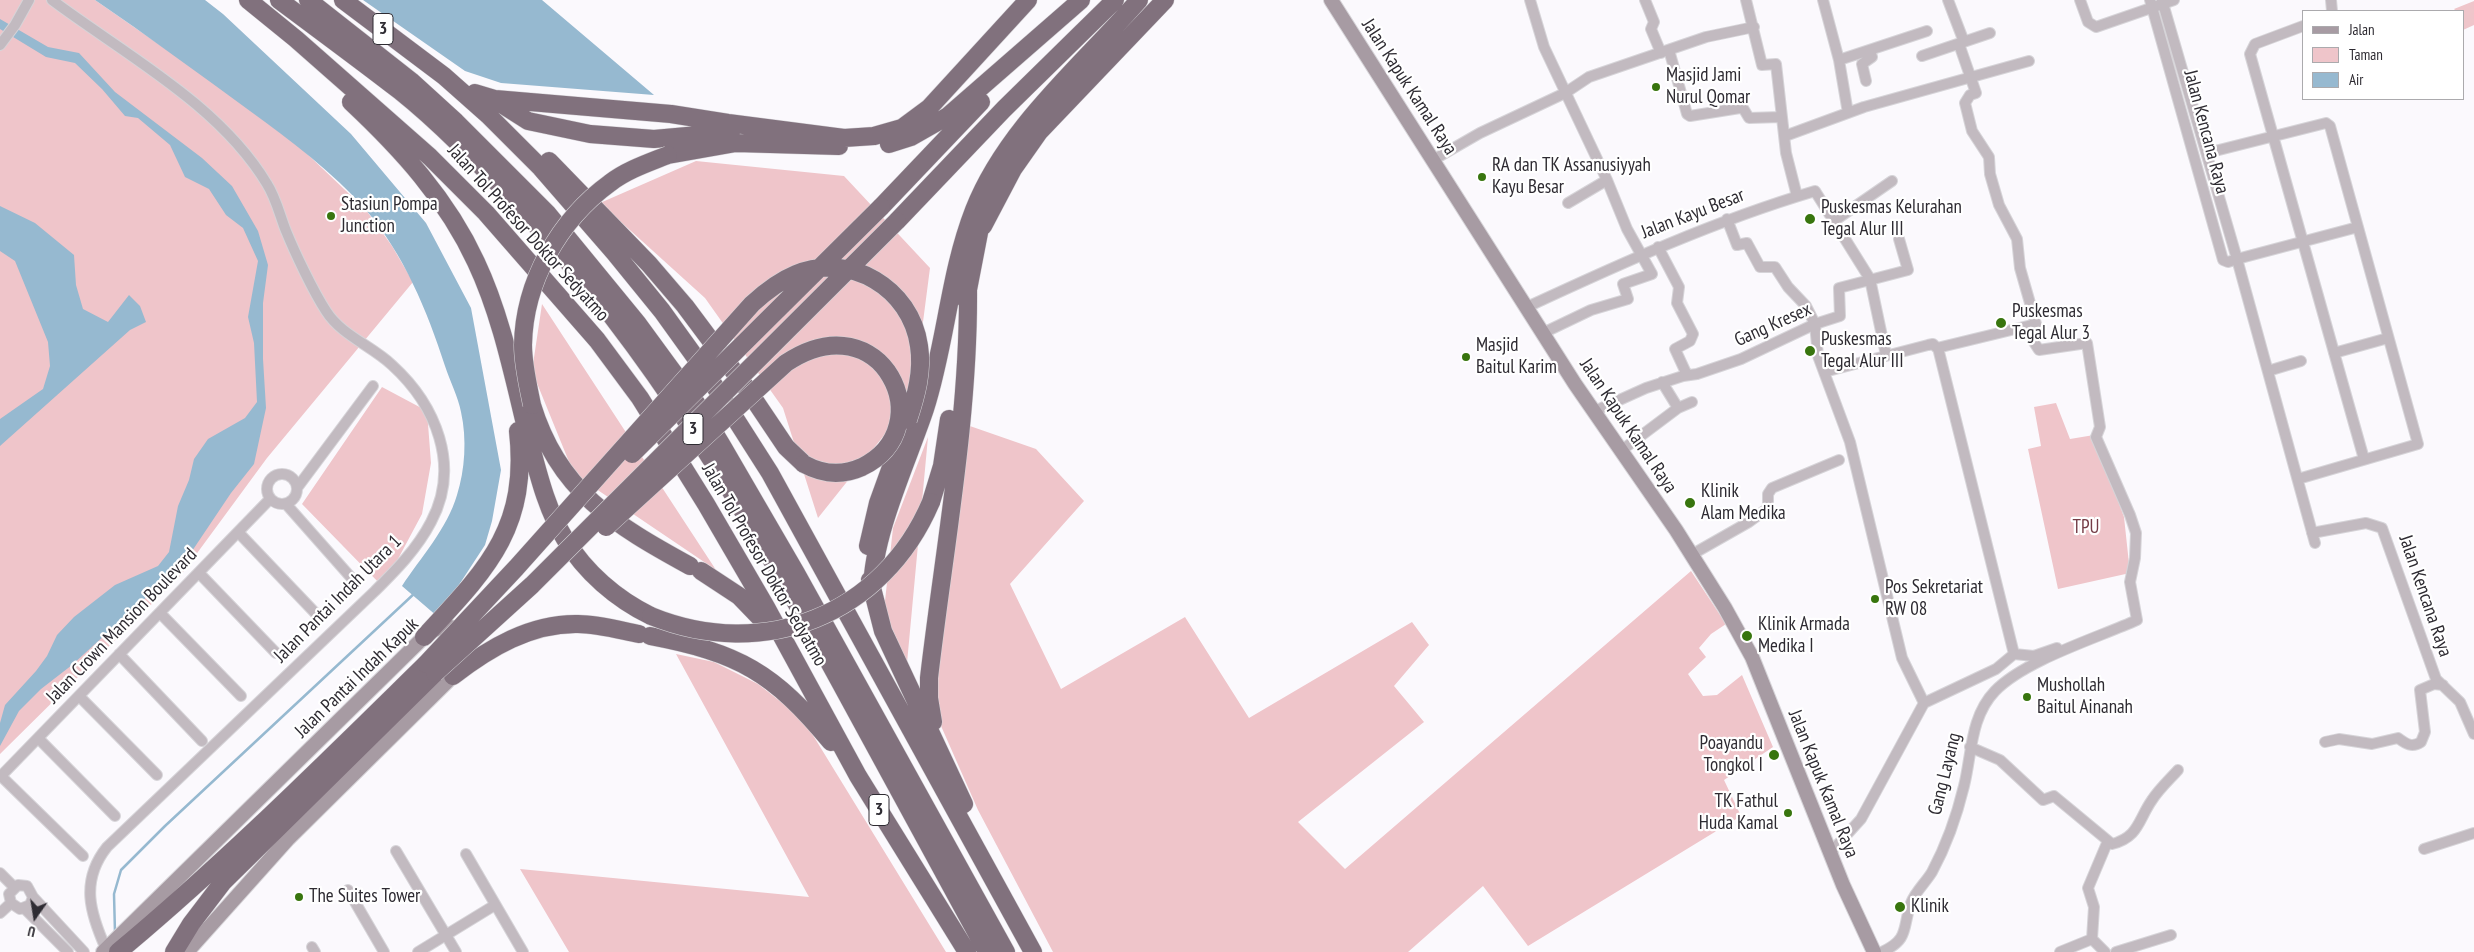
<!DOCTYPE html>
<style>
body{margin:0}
#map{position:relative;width:2474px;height:952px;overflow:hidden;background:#fbf9fd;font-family:"PT Sans Narrow",sans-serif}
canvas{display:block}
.legend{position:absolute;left:2302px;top:10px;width:162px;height:90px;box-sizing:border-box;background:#fff;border:1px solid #abaaad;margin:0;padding:6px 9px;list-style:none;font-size:15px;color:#2e2b32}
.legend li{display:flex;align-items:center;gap:10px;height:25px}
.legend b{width:25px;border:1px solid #abaaad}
.north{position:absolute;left:10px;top:892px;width:50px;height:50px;-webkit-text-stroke:4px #fff;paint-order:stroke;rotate:193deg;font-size:14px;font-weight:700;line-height:20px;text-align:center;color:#2e2b32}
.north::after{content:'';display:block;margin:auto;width:18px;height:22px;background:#2e2b32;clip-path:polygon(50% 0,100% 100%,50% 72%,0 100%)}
</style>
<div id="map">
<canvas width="2474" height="952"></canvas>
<ul class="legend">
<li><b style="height:6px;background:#a79ba3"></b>Jalan</li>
<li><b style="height:14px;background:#efc5ca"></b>Taman</li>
<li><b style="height:14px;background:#96b9d0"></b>Air</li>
</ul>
<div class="north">U</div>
</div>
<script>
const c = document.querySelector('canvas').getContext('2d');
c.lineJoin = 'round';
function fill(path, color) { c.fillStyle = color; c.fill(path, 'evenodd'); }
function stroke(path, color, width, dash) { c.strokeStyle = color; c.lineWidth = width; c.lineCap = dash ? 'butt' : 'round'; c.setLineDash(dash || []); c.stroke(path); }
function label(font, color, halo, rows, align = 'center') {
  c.font = font + ' "PT Sans Narrow",sans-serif'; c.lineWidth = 4.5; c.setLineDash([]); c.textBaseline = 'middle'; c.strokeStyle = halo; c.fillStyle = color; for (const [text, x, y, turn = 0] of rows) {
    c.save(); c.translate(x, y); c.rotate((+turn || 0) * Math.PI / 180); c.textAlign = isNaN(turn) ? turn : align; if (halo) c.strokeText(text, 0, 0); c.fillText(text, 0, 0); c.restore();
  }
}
fill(new Path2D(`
 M 0,0 L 95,0 L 206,77 L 301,148 L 366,210 L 392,246 L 413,282 L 267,458 L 181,575 L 0,754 Z
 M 2474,1 L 2474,25 L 2463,30 L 2463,11 L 2456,11 L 2454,9 Z
 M 696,161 L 844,176 L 930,268 L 913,399 L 818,518 L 783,408 L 705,298 L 600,203 Z
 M 542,304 L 716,570 L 574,474 L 532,371 Z
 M 382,387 L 427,411 L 431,463 L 422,514 L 383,587 L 302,504 Z
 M 2056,403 L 2070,439 L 2094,435 L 2124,517 L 2130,573 L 2058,589 L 2028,449 L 2041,446 L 2034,407 Z
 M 967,425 L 1036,449 L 1084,501 L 1010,584 L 1061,689 L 1185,617 L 1249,718 L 1412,622 L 1429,645 L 1394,686 L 1424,722 L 1298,822 L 1345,869 L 1691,571 L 1726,624 L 1711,634 L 1699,648 L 1706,657 L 1688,674 L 1703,696 L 1717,695 L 1742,675 L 1773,747 L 1724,780 L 1741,816 L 1528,946 L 1483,886 L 1408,952 L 1053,952 L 978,810 L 934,710 Z
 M 928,437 L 907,663 L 884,610 L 893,528 Z
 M 676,654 L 714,662 L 758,684 L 803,719 L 946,952 L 569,952 L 520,869 L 809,897 Z`), '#efc5ca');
fill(new Path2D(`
 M 95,0 L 205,0 L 223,14 L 351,134 L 426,223 L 471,308 L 501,470 L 492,521 L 485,545 L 438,617 L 402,586 C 421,557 447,529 457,495 C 465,470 467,439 461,412 C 458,397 450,381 445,366 C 427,310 404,255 366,210 C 333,172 291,141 250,111 C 199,74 148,36 95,0 Z
 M 363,0 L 542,0 L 654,95 L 501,83 L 465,71 Z
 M 0,19 L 48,47 L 79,53 L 115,92 L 202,158 L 232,186 L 258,231 L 268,265 L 263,303 L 263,359 L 266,408 L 254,464 L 231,493 L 184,563 L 72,665 L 41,689 L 19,711 L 0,746 L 0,723 L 5,705 L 36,671 L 47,656 L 57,635 L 74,617 L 115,585 L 158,566 L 169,552 L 178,506 L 189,480 L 194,459 L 208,439 L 245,418 L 257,402 L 254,343 L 248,317 L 258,261 L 243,228 L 226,215 L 209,189 L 185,177 L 170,145 L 138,118 L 125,116 L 102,89 L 75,63 L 46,57 L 0,29 Z
 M 0,206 L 35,223 L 74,255 L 76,285 L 83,309 L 108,322 L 129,295 L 140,306 L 146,322 L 130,330 L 0,446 L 0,419 L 43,389 L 50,366 L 48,342 L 15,261 L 0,251 Z`), '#96b9d0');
stroke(new Path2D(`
 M 115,933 L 114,894 L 121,870 L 165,826 L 416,592`), '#96b9d0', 2.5);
const minor = new Path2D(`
 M 52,0 C 124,54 220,105 267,184 C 276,198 280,216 286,231 C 295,253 313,291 326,311 C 341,335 372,346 392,365 C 436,405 461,466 431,522 C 417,549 396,570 375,591 L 107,847 C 80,881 90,913 106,949
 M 1530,0 L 1544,47 L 1607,180 L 1627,229 L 1652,274 L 1623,284 L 1628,299 L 1591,310 L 1543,333
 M 1645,0 L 1654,22 L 1651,29 L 1661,53
 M 1746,0 L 1762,65 L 1776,64 L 1786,153 L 1797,196
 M 1823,0 L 1839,60
 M 1948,0 L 1964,42
 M 2080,0 L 2088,22 L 2096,27 L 2174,0
 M 2150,0 L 2223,260 L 2228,262 L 2237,259 L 2358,227
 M 2162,0 L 2237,259 L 2315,543
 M 2331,0 L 2332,11
 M 2303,26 L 2255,44 L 2250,54 L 2364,459
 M 0,45 L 15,25 L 29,0
 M 1669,50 L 1687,114 L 1690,116 L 1740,108 L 1743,108 L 1749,118 L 1781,117
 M 1922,56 L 1990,33
 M 1866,81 L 1862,64 L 1872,57 L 1870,50
 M 1848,113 L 1839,60 L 1927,31
 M 1785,136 L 1864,107 L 2029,61
 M 2207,153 L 2326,123 L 2330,126 L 2418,444 L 2298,479
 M 1433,160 L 1480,133 L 1565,93 L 1589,77 L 1706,37 L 1754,27
 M 1568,203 L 1607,180
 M 1727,219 L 1737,245 L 1747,243 L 1760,267 L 1775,267 L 1788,287 L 1806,306 L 1815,324 L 1818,356 L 1850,442 L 1902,658 L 1924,703
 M 1834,221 L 1892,181
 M 1658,247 L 1679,287 L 1677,303 L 1693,334 L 1690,341 L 1675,349 L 1687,375
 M 1527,307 C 1622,263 1714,221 1815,191 L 1870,279 L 1886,355
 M 1939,352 L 2014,654
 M 2334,353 L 2388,338
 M 2268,371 L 2301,361
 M 1824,372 L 1928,345 L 1933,344 L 1937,348 L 2036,324 L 2020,268 L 2017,239 L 1999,205 L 1990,174 L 1989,157 L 1972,131 L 1965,103 L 1970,95 L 1976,93 L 1959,44
 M 1662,382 L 1678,408
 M 1595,411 L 1646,388 L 1683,376 L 1697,374 L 1741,359 L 1815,324 L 1840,316 L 1839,288 L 1908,270 L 1899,239
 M 1622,450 L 1678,408 L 1692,402
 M267 489a15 15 0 1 1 30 0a15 15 0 1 1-30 0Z
 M 297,488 L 373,386
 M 286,504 L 355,582
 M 238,532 L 320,618
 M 2312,533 L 2366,523 L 2382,528 L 2436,679 L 2460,702 L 2474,734
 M 1691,555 L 1749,522 L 1768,508 L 1768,494 L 1772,488 L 1839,460
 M 199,573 L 276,653
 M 160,613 L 241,696
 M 119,654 L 202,741
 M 2014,654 L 2034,656 L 2057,648
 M 79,696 L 157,775
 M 38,738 L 115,816
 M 2325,742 L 2339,739 L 2372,744 L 2398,738 C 2406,744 2412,748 2421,742 L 2425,732 L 2420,690 L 2434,684 L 2443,685
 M 1970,747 L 2000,760 L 2043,800 L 2054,796 L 2112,844 C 2139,837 2138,820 2152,800 C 2159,789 2170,779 2178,770
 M 1,776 L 83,856
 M 0,777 L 270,499
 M 2424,849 L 2474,833
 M 396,851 L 456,952
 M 1831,852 L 1861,819 L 1924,703 L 1996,669 L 2014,654
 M 466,854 L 523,952
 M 0,873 L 14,887
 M 348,890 L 384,952
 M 33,897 L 30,905 L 20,909 L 11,903 L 9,894 L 18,885 L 27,886 L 33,897 L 84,952
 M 24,908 L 68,952
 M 0,913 L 11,903
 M 312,947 L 315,952
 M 418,952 L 495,905
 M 1882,952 C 1910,939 1902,928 1911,903 C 1915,892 1926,882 1932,872 C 1946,846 1957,815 1964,786 C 1972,754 1970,717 1995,691 C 2025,660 2097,638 2137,620 L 2130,582 L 2135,558 L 2136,533 L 2130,515 L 2096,437 L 2100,427 L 2087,343 L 2039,350 L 2024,327
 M 2060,952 L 2092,939
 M 2105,952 L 2092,939 L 2094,907 L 2088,888 L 2107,843
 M 2116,952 L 2171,935`);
const secondary = new Path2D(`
 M 1331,0 L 1575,384 L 1676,530 L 1725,608 L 1752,657 L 1843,885 L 1874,952
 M 103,952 L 424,637 C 438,626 452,621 464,637
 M 187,952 L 288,839 L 459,670`);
const motorway = new Path2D(`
 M 248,0 L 296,39 L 430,157 L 486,213 L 597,340 L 640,398 L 706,504 L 766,607 L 858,776 L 967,952
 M 279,0 C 319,30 360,60 400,91 C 445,127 486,170 525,213 C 655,353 749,515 840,682 C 889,772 938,862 987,952
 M 308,0 L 411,81 L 456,122 L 547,213 L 638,324 L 668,365 L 696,403 L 721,444 L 796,573 L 1006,952
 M 343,0 L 444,76 L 488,115 L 541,168 L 614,252 L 662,311 L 703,368 L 770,473 L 1033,952
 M 475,93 L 495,99 L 671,114 L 728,123 L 844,138 L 874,136 L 902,128 L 929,108 L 1028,0
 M 495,100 L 528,121 L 590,134 L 654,139 L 731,132
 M 351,102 C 401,149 447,199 476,262 C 501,315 513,375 527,432 C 537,468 545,507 565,539 C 585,572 616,599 651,616
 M 889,144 L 911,137 L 948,116 L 1081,0
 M 668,155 L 736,143 L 839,146
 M 549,161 L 649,264 L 685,306 L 747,389 L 786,447 L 804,464
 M 881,207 L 981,102
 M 897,221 L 1004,109 L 1115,0
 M 983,226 L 1013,169 L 1039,132 L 1165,0
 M 966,300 L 983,212
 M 532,405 C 558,491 615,525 690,566
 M 931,502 L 942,466 L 949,419
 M 868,546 L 878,503 L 908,420
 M 701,571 L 739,596 L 768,626
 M 870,580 L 883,631 L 964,804
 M 872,590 C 873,533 907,463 925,409 C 946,344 949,274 974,210 C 1006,128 1082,65 1139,0
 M 650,636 C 739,653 773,672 831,742
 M 424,637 C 486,570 529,529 518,431
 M 453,676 C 489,648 531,623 578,624 C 598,624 619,630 639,634
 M 933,722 L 929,698 L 929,678 C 944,549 969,419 968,289
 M 118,952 C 226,862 326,762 426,664
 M 174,952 L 191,924 L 223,882 L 435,673`);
stroke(minor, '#d6d4d8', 12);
stroke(secondary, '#d6d4d8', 16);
stroke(motorway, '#d6d4d8', 19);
stroke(minor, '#c2bac0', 10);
stroke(secondary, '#a79ba3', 14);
stroke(motorway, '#81717d', 18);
const motorwayBridge = new Path2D(`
 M 532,405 C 528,385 523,365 523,345 C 524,282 559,220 610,183 C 627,170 648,163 668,155
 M 632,454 L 881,207
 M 606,527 L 786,363 C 882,299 943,428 862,467 C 842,476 822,474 804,464
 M 651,616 C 764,662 883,615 931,502
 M 426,664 L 516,568 L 752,304 C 765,292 779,281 796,274 C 850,252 911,288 919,346 C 923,371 916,396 908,420
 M 435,673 L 532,585 L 897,221`);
stroke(motorwayBridge, '#d6d4d8', 19, []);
stroke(motorwayBridge, '#81717d', 18);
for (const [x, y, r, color] of [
 [1656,87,5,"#38750e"],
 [1482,177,5,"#38750e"],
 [331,216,5,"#38750e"],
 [1810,219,6,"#38750e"],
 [2001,323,6,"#38750e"],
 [1810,351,6,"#38750e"],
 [1466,357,5,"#38750e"],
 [1690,503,6,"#38750e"],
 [1875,599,5,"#38750e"],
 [1747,636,6,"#38750e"],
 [2027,697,5,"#38750e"],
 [1774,755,6,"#38750e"],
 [1788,813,5,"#38750e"],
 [299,897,5,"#38750e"],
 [1900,907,6,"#38750e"]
]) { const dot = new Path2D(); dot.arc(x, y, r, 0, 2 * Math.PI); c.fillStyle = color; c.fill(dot); stroke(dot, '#fff', 2); }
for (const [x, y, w] of [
 [383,29,20],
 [693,429,20],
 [879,810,20]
]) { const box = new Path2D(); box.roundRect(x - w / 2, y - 15.5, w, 31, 4); c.fillStyle = '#fff'; c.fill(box); stroke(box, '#2e2b32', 1); }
label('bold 18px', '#2e2b32', null, [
 ["3",383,29],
 ["3",693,429],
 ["3",879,810]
]);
label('19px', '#2e2b32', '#fff', [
 ["Masjid Jami",1666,76],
 ["Nurul Qomar",1666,98],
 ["RA dan TK Assanusiyyah",1492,166],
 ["Kayu Besar",1492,188],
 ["Stasiun Pompa",341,205],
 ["Junction",341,227],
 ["Puskesmas Kelurahan",1821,208],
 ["Tegal Alur III",1821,230],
 ["Puskesmas",2012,312],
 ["Tegal Alur 3",2012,334],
 ["Puskesmas",1821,340],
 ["Tegal Alur III",1821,362],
 ["Masjid",1476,346],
 ["Baitul Karim",1476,368],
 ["Klinik",1701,492],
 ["Alam Medika",1701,514],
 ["Pos Sekretariat",1885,588],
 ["RW 08",1885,610],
 ["Klinik Armada",1758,625],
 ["Medika I",1758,647],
 ["Mushollah",2037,686],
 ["Baitul Ainanah",2037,708],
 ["Poayandu",1763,744,"right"],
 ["Tongkol I",1763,766,"right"],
 ["TK Fathul",1778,802,"right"],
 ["Huda Kamal",1778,824,"right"],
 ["The Suites Tower",309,897],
 ["Klinik",1911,907]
], 'left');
label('19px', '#2e2b32', '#fff', [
 ["Jalan Kapuk Kamal Raya",1409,87,57],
 ["Jalan Kencana Raya",2206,132,75],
 ["Jalan Kayu Besar",1693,214,-21],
 ["Jalan Tol Profesor Doktor Sedyatmo",528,233,48],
 ["Gang Kresex",1773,325,-24],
 ["Jalan Kapuk Kamal Raya",1628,426,56],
 ["Jalan Tol Profesor Doktor Sedyatmo",764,565,60],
 ["Jalan Kencana Raya",2425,596,71],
 ["Jalan Pantai Indah Utara 1",338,599,-45],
 ["Jalan Crown Mansion Boulevard",122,626,-46],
 ["Jalan Pantai Indah Kapuk",357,678,-44],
 ["Gang Layang",1945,774,-76],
 ["Jalan Kapuk Kamal Raya",1823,784,68]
]);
label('19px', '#743c46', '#fff', [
 ["TPU",2086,528]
]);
</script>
